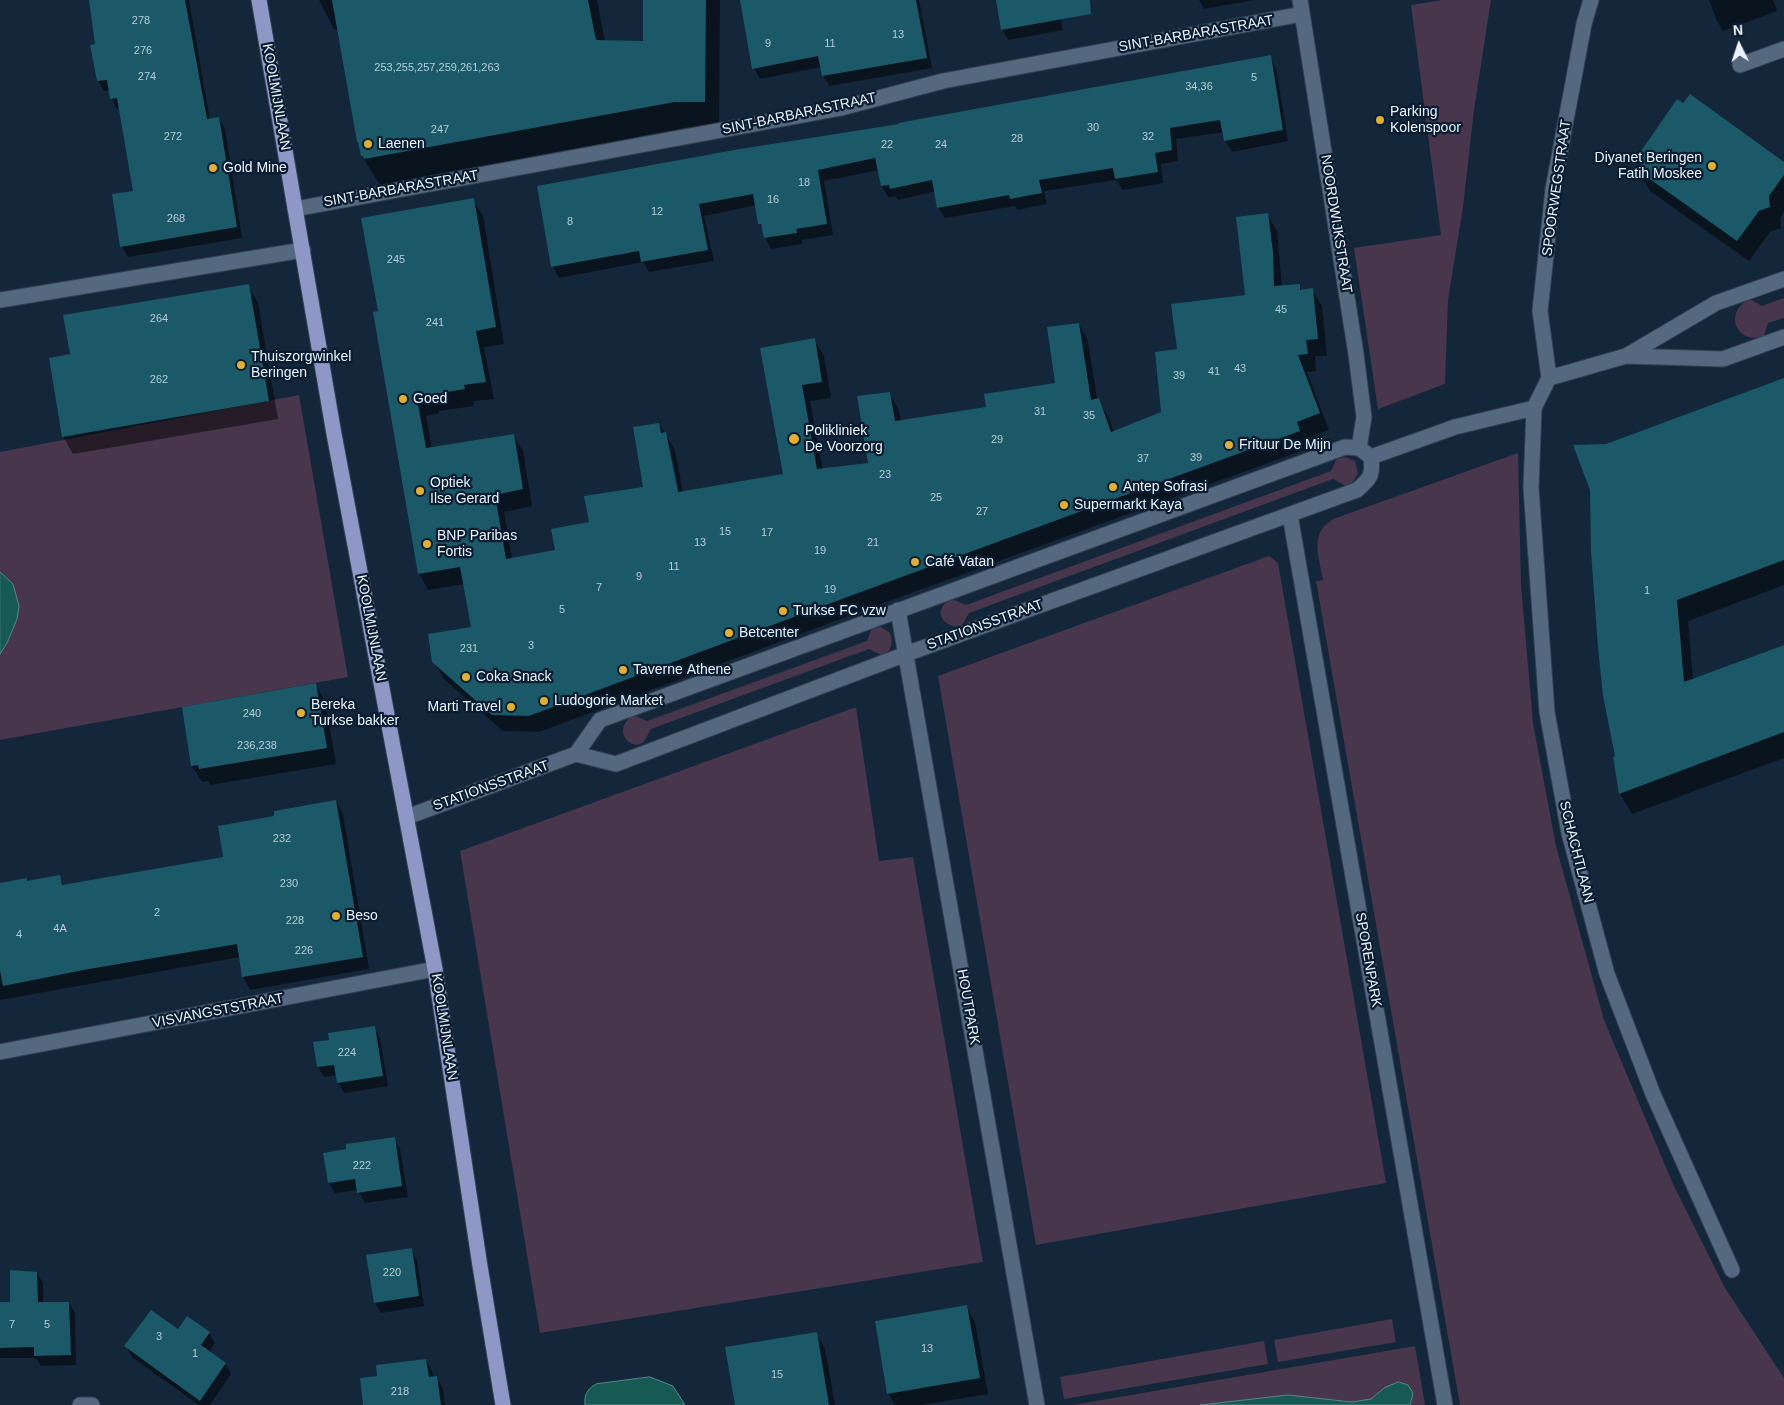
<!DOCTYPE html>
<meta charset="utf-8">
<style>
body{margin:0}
#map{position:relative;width:1784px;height:1405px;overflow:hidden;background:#13263a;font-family:Helvetica,sans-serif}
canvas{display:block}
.north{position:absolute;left:1714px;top:20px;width:50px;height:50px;-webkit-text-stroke:4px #0a1c2f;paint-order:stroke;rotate:356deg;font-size:14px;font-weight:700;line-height:20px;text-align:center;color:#eaf3fe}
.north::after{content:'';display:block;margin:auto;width:18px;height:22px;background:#eaf3fe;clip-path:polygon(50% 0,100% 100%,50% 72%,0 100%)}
</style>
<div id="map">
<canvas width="1784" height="1405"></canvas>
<div class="north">N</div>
</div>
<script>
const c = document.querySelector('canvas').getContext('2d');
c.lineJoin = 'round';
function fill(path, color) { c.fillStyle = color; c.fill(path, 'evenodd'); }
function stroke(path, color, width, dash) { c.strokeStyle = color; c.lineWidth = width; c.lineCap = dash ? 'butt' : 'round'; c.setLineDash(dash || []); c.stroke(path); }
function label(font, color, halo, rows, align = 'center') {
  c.font = font + ' Helvetica,sans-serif'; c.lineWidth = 4.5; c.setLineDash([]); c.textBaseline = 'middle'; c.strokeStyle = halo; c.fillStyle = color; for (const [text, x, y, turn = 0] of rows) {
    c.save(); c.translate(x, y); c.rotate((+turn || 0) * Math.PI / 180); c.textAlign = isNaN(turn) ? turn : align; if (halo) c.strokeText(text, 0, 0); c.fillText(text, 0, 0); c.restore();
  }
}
fill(new Path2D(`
 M 1442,0 L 1491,0 L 1474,110 L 1463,207 L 1448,300 L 1445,384 L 1378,409 L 1354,248 L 1441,235 L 1411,5 Z
 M 1784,298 L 1784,318 L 1768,323 L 1764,336 C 1737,346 1722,312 1750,299 L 1762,306 Z
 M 299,395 L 348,677 L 0,740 L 0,452 Z
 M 1518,453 L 1521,585 L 1533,723 L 1556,846 L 1604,1020 L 1673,1184 L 1725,1288 L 1784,1378 L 1784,1405 L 1460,1405 L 1316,581 L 1323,580 C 1319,556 1308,531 1336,518 Z
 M 1345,457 L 1355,461 L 1358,473 L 1353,482 L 1346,486 L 1333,479 L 969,613 L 961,627 C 939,627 933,607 952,599 L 966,605 L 1331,471 L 1337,458 Z
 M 1269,556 L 1278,563 L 1386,1183 L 1036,1245 L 938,676 Z
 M 881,627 L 890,633 C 894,643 891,650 883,656 L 869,649 L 651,729 C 648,733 646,741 642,743 C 631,751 610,729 634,715 L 647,721 L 867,641 L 872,628 Z
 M 856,707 L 879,861 L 913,857 L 983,1262 L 540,1333 L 460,851 Z
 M 1392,1319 L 1396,1342 L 1278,1362 L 1274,1340 Z
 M 1264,1341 L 1268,1364 L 1064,1399 L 1060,1377 Z
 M 1415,1346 L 1425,1405 L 1073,1405 Z`), '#47364c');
const water = new Path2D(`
 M 0,572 L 13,584 L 19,606 L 17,619 L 7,643 L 0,654 Z
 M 650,1377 L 673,1386 L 685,1405 L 585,1405 C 584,1395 587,1389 596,1384 Z
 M 1399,1382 L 1408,1385 L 1413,1393 L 1410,1405 L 1200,1405 L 1288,1395 L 1352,1402 L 1371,1399 L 1384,1388 Z`);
fill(water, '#175a54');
stroke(water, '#568887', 1);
fill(new Path2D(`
 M 90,0 L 189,0 L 210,120 L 219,119 L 225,129 L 242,238 L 128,257 L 122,246 L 135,192 L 120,108 L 117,109 L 111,98 L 110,90 L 104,91 L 98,81 L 97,45 Z
 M 319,0 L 597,0 L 605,42 L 644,42 L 644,0 L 720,0 L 719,127 L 690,127 L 380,185 L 362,156 L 339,29 L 334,29 Z
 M 741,0 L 919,0 L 932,68 L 829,86 L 823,75 L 821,67 L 760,79 L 754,68 Z
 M 997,0 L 1057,0 L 1063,30 L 1008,40 L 1002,29 Z
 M 1199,0 L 1254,0 L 1204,9 Z
 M 1709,0 L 1773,0 L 1777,11 L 1723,31 L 1717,21 Z
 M 1270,56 L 1276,68 L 1288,141 L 1232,152 L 1225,140 L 1224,132 L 1176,139 L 1178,161 L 1161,164 L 1163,183 L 1123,190 L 1116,180 L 1044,191 L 1047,204 L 1017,210 L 1015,206 L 945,218 L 938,207 L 936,191 L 898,200 L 895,196 L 888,197 L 882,186 L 879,170 L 824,181 L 833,235 L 802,240 L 802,244 L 771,249 L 765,238 L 763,230 L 760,224 L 757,205 L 704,216 L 714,261 L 649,272 L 643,262 L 559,278 L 553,266 L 538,187 L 900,125 Z
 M 1684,105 L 1784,163 L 1784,212 L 1780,218 L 1781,228 L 1770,232 L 1749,261 L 1650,191 L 1638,170 L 1642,164 L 1638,157 Z
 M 473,200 L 483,216 L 504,344 L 484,347 L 494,399 L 473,401 L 474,406 L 439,411 L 439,413 L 426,416 L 432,449 L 513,435 L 523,451 L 532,506 L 504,512 L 512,559 L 556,551 L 590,523 L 645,488 L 659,424 L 675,450 L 683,493 L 784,475 L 761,349 L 814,339 L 824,356 L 831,398 L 810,401 L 823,470 L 870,464 L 889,393 L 899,410 L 901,421 L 987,408 L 1057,384 L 1079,324 L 1088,341 L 1097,399 L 1108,416 L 1114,432 L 1162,413 L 1179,350 L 1246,296 L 1267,214 L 1277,231 L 1282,287 L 1299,285 L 1302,291 L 1312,290 L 1322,306 L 1327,356 L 1315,356 L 1316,371 L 1307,372 L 1329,430 L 1305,439 L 1309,448 L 859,612 L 539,732 L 503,731 L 444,679 L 434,662 L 472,628 L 464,584 L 428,590 L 419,573 L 379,312 ZM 667,444 L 670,447 L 680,498 L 678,499 Z
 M 248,285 L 258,303 L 278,419 L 73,454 L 63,436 L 71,355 Z
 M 1784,379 L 1784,585 L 1688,621 L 1693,679 L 1784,646 L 1784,758 L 1632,814 L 1620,794 L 1614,757 L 1616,756 L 1606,446 Z
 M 316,685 L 325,701 L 336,764 L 210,785 L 208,781 L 202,782 L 192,766 Z
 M 336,801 L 343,814 L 369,969 L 250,990 L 243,977 L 240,957 L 0,1000 L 0,901 L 28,882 L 59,876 L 64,886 L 225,858 L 276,817 Z
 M 374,1027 L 380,1038 L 388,1086 L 344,1093 L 338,1082 L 337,1075 L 324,1077 L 318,1067 L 331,1041 Z
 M 394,1138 L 400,1149 L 408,1197 L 365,1203 L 358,1190 L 335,1193 L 329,1183 L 348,1150 Z
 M 411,1249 L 417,1260 L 424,1306 L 381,1313 L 375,1303 Z
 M 37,1273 L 43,1283 L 43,1303 L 69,1303 L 75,1313 L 76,1365 L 41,1366 L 36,1358 L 0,1358 L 0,1303 L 11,1303 Z
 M 966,1306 L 975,1322 L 988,1394 L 921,1405 L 895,1405 L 888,1393 Z
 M 209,1333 L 215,1343 L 209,1352 L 225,1363 L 231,1374 L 210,1405 L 199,1405 L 132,1357 L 126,1346 Z
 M 816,1333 L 825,1349 L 835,1405 L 736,1405 Z
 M 426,1360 L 432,1371 L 433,1378 L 436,1378 L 443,1388 L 445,1405 L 365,1405 L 379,1377 Z`), '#0007');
fill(new Path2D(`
 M 89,0 L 185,0 L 207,119 L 219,117 L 237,227 L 120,247 L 112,194 L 133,191 L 117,98 L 110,99 L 107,80 L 97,81 L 90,45 L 95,44 Z
 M 332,0 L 588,0 L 596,40 L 643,41 L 643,0 L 706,0 L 705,102 L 675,102 L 364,159 L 363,156 L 361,156 L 358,142 L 357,142 Z
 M 740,0 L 916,0 L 927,58 L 822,76 L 818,56 L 752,69 Z
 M 996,0 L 1090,0 L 1091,14 L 1001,30 Z
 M 1271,55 L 1283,130 L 1224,141 L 1220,120 L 1170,128 L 1172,150 L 1155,153 L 1158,172 L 1115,179 L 1113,168 L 1039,180 L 1042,193 L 1010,199 L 1009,195 L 937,208 L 932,180 L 890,189 L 889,185 L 881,186 L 875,158 L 818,170 L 827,224 L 796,229 L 797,233 L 764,238 L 761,224 L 758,224 L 753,194 L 699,204 L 708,250 L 641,262 L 639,251 L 551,267 L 537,186 L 734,150 L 899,124 L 898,123 Z
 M 1690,94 L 1784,162 L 1784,175 L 1769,196 L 1770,207 L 1759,211 L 1737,241 L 1637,170 L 1642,161 L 1637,157 L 1677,99 L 1683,103 Z
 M 474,198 L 496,327 L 476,331 L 486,382 L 464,385 L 465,389 L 430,395 L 430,397 L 417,399 L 426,448 L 514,434 L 523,489 L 495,495 L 506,559 L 555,550 L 551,529 L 589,522 L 584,496 L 643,487 L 633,427 L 659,423 L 661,433 L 666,432 L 678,492 L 783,474 L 760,348 L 815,338 L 822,382 L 802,385 L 817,469 L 868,463 L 857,396 L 890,392 L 895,421 L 986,407 L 984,394 L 1055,383 L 1047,327 L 1079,323 L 1091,400 L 1099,398 L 1111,432 L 1161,412 L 1155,352 L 1177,349 L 1171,304 L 1245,295 L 1236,217 L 1268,213 L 1273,252 L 1274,286 L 1300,284 L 1300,290 L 1313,288 L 1318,339 L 1306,340 L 1308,354 L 1298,355 L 1320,413 L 1297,422 L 1300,431 L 850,596 L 529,716 L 492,715 L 432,662 L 428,634 L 471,627 L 460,567 L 418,574 L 373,312 L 378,311 L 361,218 Z
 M 249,284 L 269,401 L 62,437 L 49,358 L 70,354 L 63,315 Z
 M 1784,378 L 1784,560 L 1677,600 L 1684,682 L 1784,645 L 1784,732 L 1619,794 L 1613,757 L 1615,756 L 1603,696 L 1598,648 L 1591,551 L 1590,490 L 1573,445 L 1606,444 Z
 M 316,683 L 327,748 L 199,769 L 198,765 L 191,766 L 182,707 Z
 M 336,800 L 363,957 L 242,977 L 237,944 L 89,969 L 3,986 L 0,971 L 0,883 L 27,878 L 27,881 L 60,875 L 62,885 L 223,857 L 218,826 L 274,816 L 274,811 Z
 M 375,1026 L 383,1076 L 337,1083 L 334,1065 L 317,1067 L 313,1042 L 329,1040 L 328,1033 Z
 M 395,1137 L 402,1186 L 357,1193 L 355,1179 L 328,1183 L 323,1153 L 346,1149 L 346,1144 Z
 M 412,1248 L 419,1296 L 374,1303 L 366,1255 Z
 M 10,1270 L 37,1272 L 38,1302 L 69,1302 L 71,1355 L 34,1356 L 34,1347 L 0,1348 L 0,1302 L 10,1302 Z
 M 967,1305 L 980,1378 L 887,1394 L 875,1321 Z
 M 151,1310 L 178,1329 L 187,1316 L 210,1332 L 201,1345 L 226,1363 L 200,1401 L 124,1346 Z
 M 817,1332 L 829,1405 L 735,1405 L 725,1347 Z
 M 426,1359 L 429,1377 L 437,1376 L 441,1405 L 363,1405 L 360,1378 L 377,1376 L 376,1365 Z`), '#1b5868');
const minor = new Path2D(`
 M 1300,0 L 1356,354 L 1364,417 L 1359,448
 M 1740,65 L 1784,49
 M 295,209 L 841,108 L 943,81 L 1302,14
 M 0,300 L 303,250
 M 1626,356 L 1723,359 L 1784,337
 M 1549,378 L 1540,311 L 1553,189 L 1584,24 L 1591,0
 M 1371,457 L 1455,427 L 1534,408
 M 1290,515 L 1445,1405
 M 898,610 L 1037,1405
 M 407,817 L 576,754 L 616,764 L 906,654 L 1357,490 C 1371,478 1373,475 1371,457 L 1359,448 L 1345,447 L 600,720 L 576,754
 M 0,1052 L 435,969
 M 1732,1270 L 1653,1094 L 1607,974 L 1569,833 L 1547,712 L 1531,488 L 1534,408 L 1549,378 L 1626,356 L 1716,303 L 1784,279
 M 80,1405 L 92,1405`);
const major = new Path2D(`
 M 259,0 L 334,434 L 435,969 L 480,1266 L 503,1405`);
stroke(minor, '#344051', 17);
stroke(major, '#344051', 17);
stroke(minor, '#546980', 15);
stroke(major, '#8f97c6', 15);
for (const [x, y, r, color] of [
 [1380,120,5,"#e0b034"],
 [368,144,5,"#e0b034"],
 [1712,166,5,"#e0b034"],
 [213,168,5,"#e0b034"],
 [241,365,5,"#e0b034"],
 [403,399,5,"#e0b034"],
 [794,439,6,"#e0b034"],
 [1229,445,5,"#e0b034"],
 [1113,487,5,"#e0b034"],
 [420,491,5,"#e0b034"],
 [1064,505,5,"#e0b034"],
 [427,544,5,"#e0b034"],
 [915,562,5,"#e0b034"],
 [783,611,5,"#e0b034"],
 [729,633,5,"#e0b034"],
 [623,670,5,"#e0b034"],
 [466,677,5,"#e0b034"],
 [544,701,5,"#e0b034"],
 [511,707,5,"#e0b034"],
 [301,713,5,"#e0b034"],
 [336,916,5,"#e0b034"]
]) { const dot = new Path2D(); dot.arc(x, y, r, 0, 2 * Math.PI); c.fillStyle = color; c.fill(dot); stroke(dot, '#0a1c2f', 2); }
label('11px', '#b6ccd8', null, [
 ["278",141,21],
 ["13",898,35],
 ["9",768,44],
 ["11",830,44],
 ["276",143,51],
 ["253,255,257,259,261,263",437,68],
 ["274",147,77],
 ["5",1254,78],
 ["34,36",1199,87],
 ["30",1093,128],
 ["247",440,130],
 ["272",173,137],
 ["32",1148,137],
 ["28",1017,139],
 ["22",887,145],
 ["24",941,145],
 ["18",804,183],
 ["16",773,200],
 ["12",657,212],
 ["268",176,219],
 ["8",570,222],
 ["245",396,260],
 ["45",1281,310],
 ["264",159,319],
 ["241",435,323],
 ["43",1240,369],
 ["41",1214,372],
 ["39",1179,376],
 ["262",159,380],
 ["31",1040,412],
 ["35",1089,416],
 ["29",997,440],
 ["39",1196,458],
 ["37",1143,459],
 ["23",885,475],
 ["25",936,498],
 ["27",982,512],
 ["15",725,532],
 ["17",767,533],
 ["13",700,543],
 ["21",873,543],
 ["19",820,551],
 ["11",674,567],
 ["9",639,577],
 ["7",599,588],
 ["19",830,590],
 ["1",1647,591],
 ["5",562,610],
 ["3",531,646],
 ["231",469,649],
 ["240",252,714],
 ["236,238",257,746],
 ["232",282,839],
 ["230",289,884],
 ["2",157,913],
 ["228",295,921],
 ["4A",60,929],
 ["4",19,935],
 ["226",304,951],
 ["224",347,1053],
 ["222",362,1166],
 ["220",392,1273],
 ["7",12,1325],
 ["5",47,1325],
 ["3",159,1337],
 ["13",927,1349],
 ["1",195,1354],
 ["15",777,1375],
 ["218",400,1392]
]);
label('14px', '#eaf3fe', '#0a1c2f', [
 ["SINT-BARBARASTRAAT",1196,34,-10],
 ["KOOLMIJNLAAN",276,97,80],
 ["SINT-BARBARASTRAAT",799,114,-12],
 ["SPOORWEGSTRAAT",1557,188,-82],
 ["SINT-BARBARASTRAAT",401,189,-10],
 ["NOORDWIJKSTRAAT",1336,224,81],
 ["STATIONSSTRAAT",985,625,-20],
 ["KOOLMIJNLAAN",371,628,79],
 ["STATIONSSTRAAT",491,786,-20],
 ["SCHACHTLAAN",1576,852,76],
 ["SPORENPARK",1368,960,80],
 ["HOUTPARK",968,1007,80],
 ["VISVANGSTSTRAAT",218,1011,-11],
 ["KOOLMIJNLAAN",444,1027,81]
]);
label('14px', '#eaf3fe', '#0a1c2f', [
 ["Parking",1390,112],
 ["Kolenspoor",1390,128],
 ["Laenen",378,144],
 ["Diyanet Beringen",1702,158,"right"],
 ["Fatih Moskee",1702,174,"right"],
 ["Gold Mine",223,168],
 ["Thuiszorgwinkel",251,357],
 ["Beringen",251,373],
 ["Goed",413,399],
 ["Polikliniek",805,431],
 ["De Voorzorg",805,447],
 ["Frituur De Mijn",1239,445],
 ["Optiek",430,483],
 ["Ilse Gerard",430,499],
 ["Antep Sofrasi",1123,487],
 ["Supermarkt Kaya",1074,505],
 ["BNP Paribas",437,536],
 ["Fortis",437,552],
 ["Café Vatan",925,562],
 ["Turkse FC vzw",793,611],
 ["Betcenter",739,633],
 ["Taverne Athene",633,670],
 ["Coka Snack",476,677],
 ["Ludogorie Market",554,701],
 ["Bereka",311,705],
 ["Turkse bakker",311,721],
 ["Marti Travel",501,707,"right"],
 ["Beso",346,916]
], 'left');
</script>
